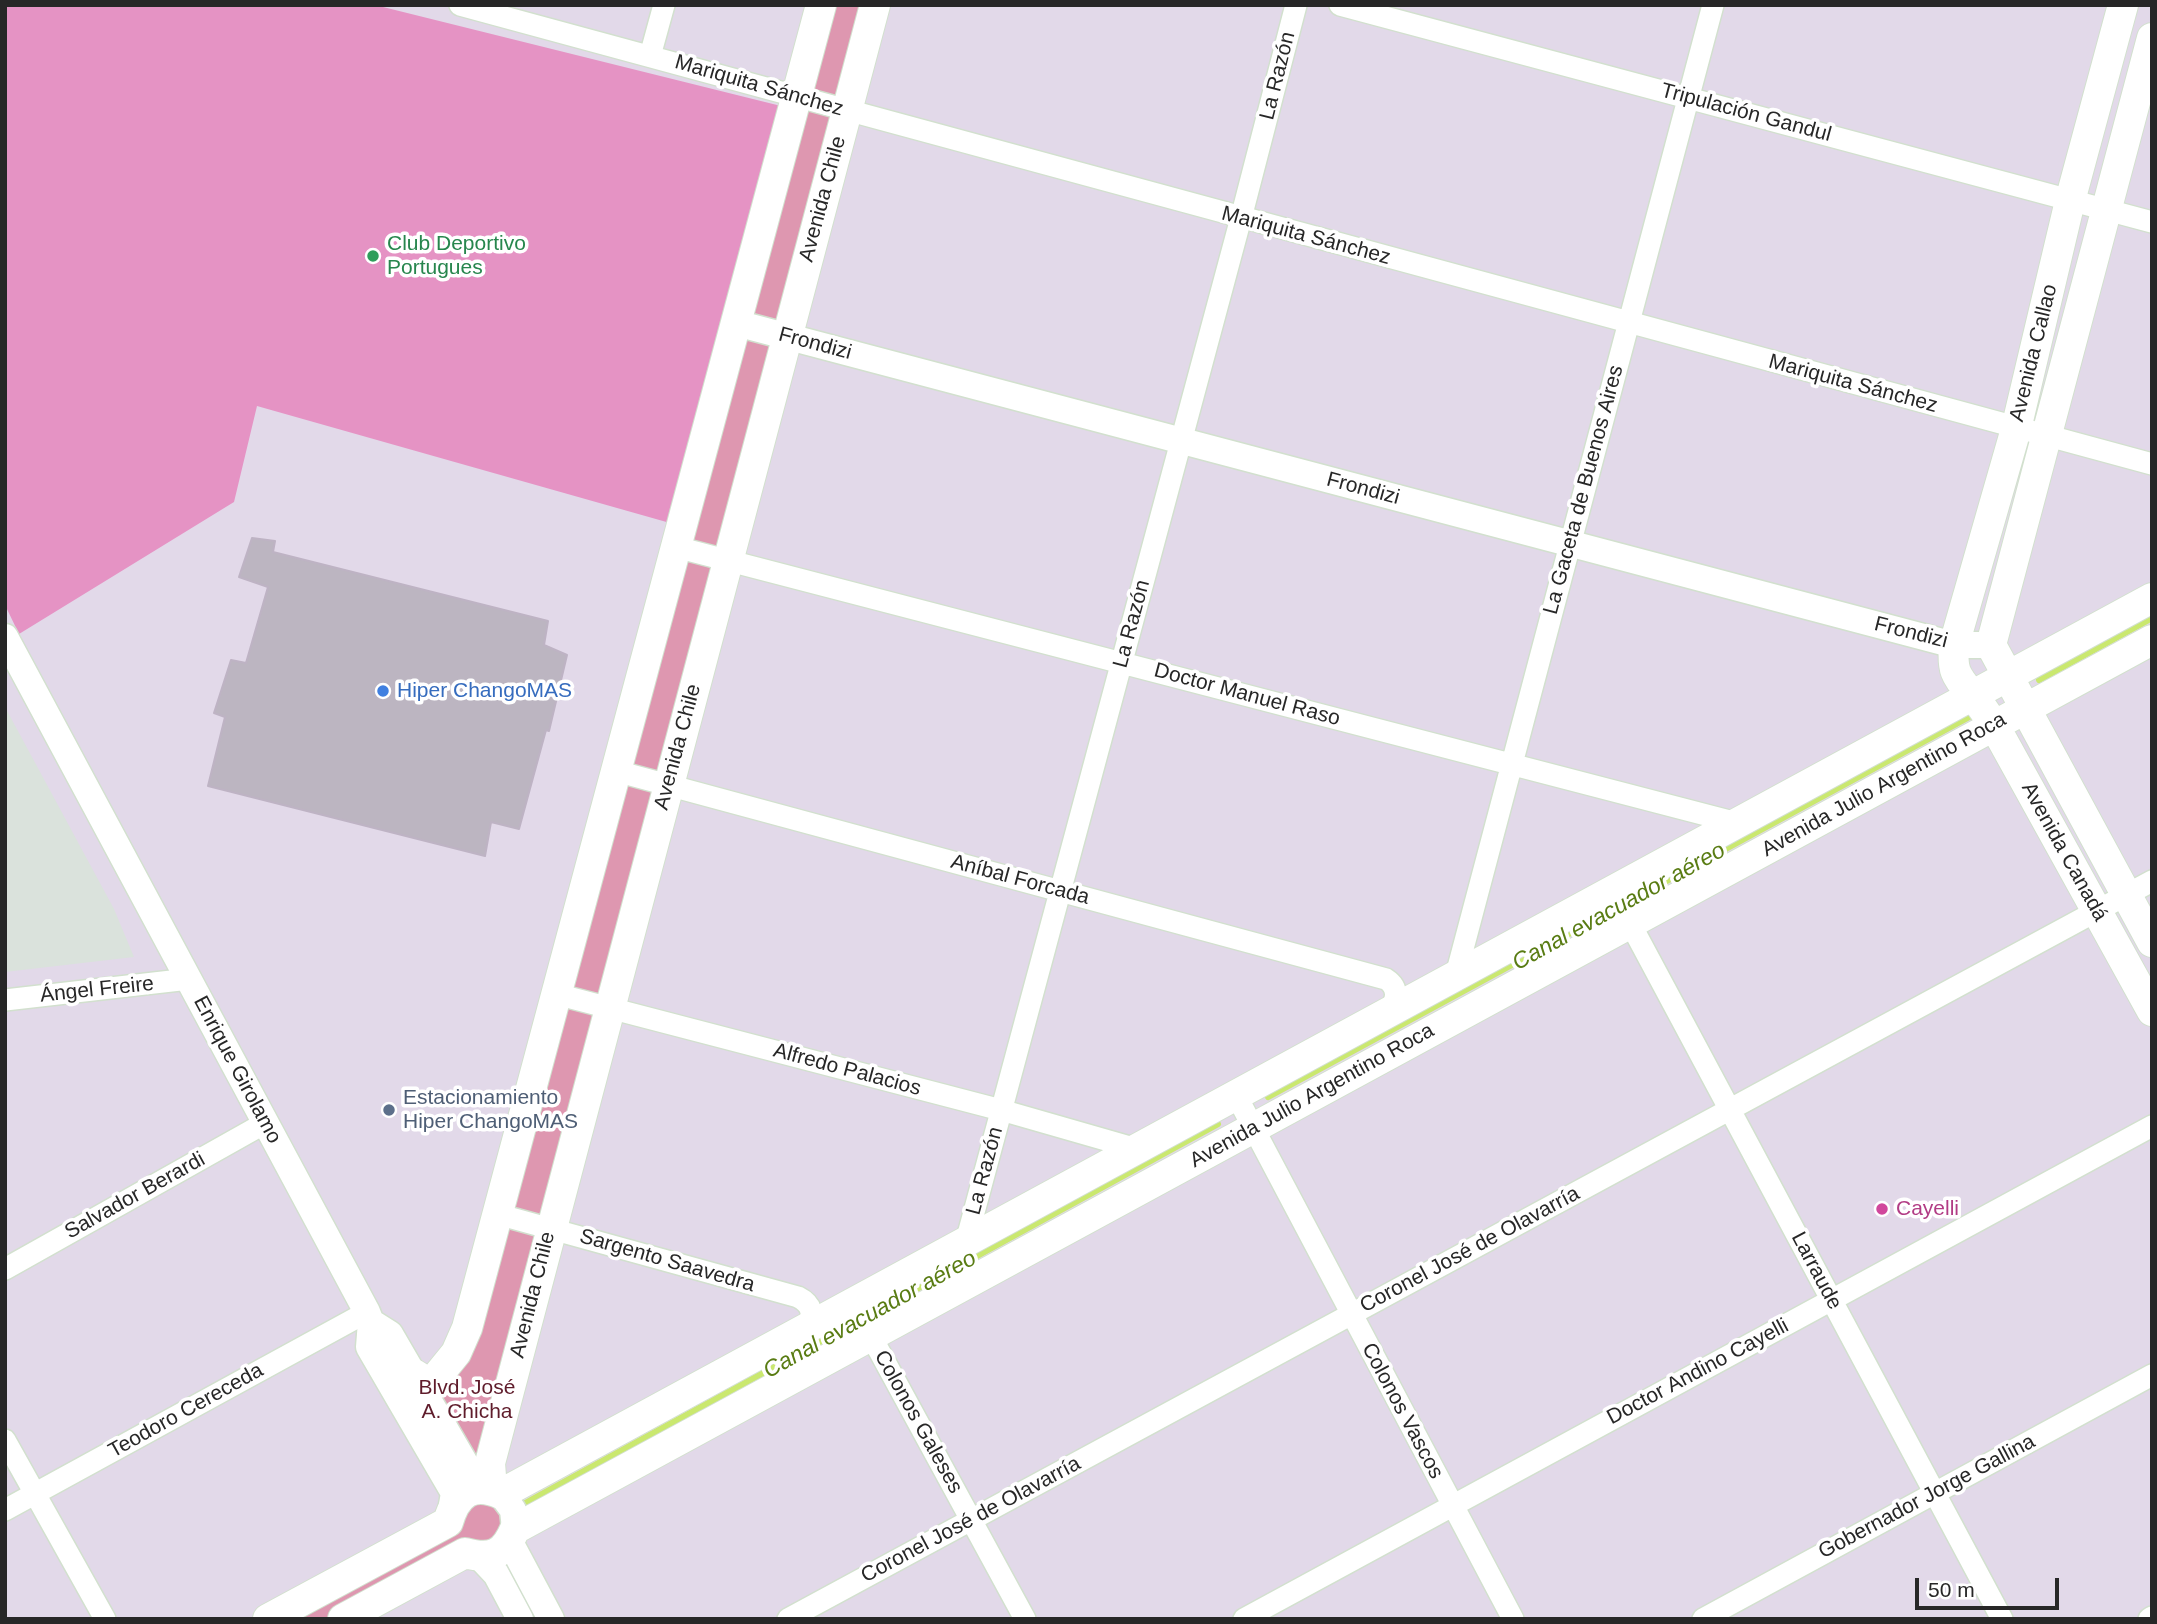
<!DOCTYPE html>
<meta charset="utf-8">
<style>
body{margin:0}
#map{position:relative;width:2157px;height:1624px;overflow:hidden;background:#e2d9e9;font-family:Helvetica,sans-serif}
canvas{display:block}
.frame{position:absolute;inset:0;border:7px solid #272727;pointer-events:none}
.scale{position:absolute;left:1915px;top:1578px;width:144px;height:32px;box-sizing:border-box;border:4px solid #272727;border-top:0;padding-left:9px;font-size:21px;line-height:24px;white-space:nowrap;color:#272727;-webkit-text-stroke:5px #fff;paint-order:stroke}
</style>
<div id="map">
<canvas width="2157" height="1624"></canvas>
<div class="frame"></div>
<div class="scale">50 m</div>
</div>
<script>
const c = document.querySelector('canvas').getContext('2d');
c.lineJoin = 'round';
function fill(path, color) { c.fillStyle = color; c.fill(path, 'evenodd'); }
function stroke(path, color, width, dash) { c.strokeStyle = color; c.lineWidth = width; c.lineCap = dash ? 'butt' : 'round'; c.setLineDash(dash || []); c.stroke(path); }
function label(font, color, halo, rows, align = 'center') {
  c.font = font + ' Helvetica,sans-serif'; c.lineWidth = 7; c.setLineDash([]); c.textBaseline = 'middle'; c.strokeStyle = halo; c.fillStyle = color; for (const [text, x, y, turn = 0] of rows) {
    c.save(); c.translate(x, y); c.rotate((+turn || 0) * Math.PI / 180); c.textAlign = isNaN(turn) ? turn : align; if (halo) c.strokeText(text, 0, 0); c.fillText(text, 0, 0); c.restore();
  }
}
fill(new Path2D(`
 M 5,707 L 114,909 L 134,957 L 5,972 Z`), '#dae2dc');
fill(new Path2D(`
 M 821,5 L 875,5 L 490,1463 L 551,1619 L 520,1619 L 480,1557 L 343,1619 L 268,1619 L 448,1522 L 414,1374 L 446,1368 Z`), '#de97b0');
fill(new Path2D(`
 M 5,5 L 375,5 L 781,106 L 670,523 L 257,406 L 234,502 L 19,634 L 5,605 Z`), '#e593c4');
stroke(new Path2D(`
 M 2039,680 L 2152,618
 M 1268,1097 L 1969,717
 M 522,1505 L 1218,1124`), '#cae86f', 6);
const building = new Path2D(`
 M 252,538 L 275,541 L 273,552 L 548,621 L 544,645 L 567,655 L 549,731 L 546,730 L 519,829 L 491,822 L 485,856 L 208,786 L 225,717 L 214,713 L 231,660 L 246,663 L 268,587 L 239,577 Z`);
fill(building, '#bcb5c1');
stroke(building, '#beb3c4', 2);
const minor = new Path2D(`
 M 460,5 L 2152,464
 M 1340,5 L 2152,222
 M 650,56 L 664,5
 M 676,547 L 1737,823
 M 616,771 L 1386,979 C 1400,988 1397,1002 1387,1013
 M 1630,923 L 2002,1619
 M 1456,975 L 1713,5
 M 556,994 L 1001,1110 L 1137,1149
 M 5,1000 L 189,979
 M 1236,1095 L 1513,1619
 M 497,1214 L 798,1297 C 812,1304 815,1315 806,1328
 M 966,1242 L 1241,218 L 1296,5
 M 5,1269 L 265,1123
 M 871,1336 L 1025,1619
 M 5,1440 L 105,1619
 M 5,1510 L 367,1312
 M 788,1619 L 2152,881
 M 1244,1619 L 2152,1126
 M 1703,1619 L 2152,1375
 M 2149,1619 L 2152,1617`);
const tertiary = new Path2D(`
 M 736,323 L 1954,645 L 1991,645
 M 5,637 L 367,1312 L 371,1322 L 369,1347 L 454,1493 L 452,1505
 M 371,1322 L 390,1334 L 480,1489
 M 501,1494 L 513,1510 L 515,1529
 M 510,1542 L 551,1619
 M 480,1557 L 496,1574 L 520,1619`);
const secondary = new Path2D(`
 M 2123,5 L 2070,201 L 2016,429 L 1954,645 C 1952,670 1955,675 1971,694 C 1980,703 1987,715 1994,725 L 2152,1011
 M 2152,38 L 1991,645 L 2152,942
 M 414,1374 L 422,1379 L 434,1380 L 456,1353 L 467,1328 L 821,5
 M 492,1490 L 490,1463 L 875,5
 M 268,1619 L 448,1522 C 456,1494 472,1481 501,1494 L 2152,598
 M 343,1619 L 465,1553 C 491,1560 504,1555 515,1529 L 2152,640`);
stroke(minor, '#d2e0ce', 24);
stroke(tertiary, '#d2e0ce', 29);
stroke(secondary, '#d2e0ce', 32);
stroke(minor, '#fff', 21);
stroke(tertiary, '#fff', 26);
stroke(secondary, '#fff', 30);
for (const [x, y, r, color] of [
 [373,256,7,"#2e9e5b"],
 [383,691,7,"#3f7fe0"],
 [389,1110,7,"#5c6f8a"],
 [1882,1209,7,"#d1479c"]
]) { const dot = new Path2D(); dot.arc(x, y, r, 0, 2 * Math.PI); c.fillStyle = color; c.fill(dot); stroke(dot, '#fff', 2.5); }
label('21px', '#272727', '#fff', [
 ["La Razón",1278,76,-76],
 ["Mariquita Sánchez",759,86,16],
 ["Tripulación Gandul",1746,113,15],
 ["Avenida Chile",823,199,-75],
 ["Mariquita Sánchez",1306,236,15],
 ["Frondizi",815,344,15],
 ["Avenida Callao",2034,353,-76],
 ["Mariquita Sánchez",1853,384,15],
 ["Frondizi",1363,489,15],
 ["La Gaceta de Buenos Aires",1584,490,-75],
 ["La Razón",1132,624,-75],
 ["Frondizi",1911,633,14],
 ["Doctor Manuel Raso",1247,695,15],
 ["Avenida Chile",678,747,-75],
 ["Avenida Julio Argentino Roca",1884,785,-29],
 ["Avenida Canadá",2064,852,61],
 ["Aníbal Forcada",1020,880,15],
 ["Ángel Freire",97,990,-6],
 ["Enrique Girolamo",237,1070,62],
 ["Alfredo Palacios",847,1070,15],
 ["Avenida Julio Argentino Roca",1312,1096,-29],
 ["La Razón",985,1171,-75],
 ["Salvador Berardi",135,1196,-29],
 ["Coronel José de Olavarría",1470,1250,-28],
 ["Sargento Saavedra",667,1261,16],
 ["Larraude",1816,1271,62],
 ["Avenida Chile",533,1295,-76],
 ["Doctor Andino Cayelli",1698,1372,-28],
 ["Teodoro Cereceda",186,1411,-29],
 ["Colonos Vascos",1402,1411,62],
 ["Colonos Galeses",918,1422,61],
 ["Gobernador Jorge Gallina",1927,1497,-28],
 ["Coronel José de Olavarría",971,1520,-28]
]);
label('21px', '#27864d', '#fff', [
 ["Club Deportivo",387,244],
 ["Portugues",387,268]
], 'left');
label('21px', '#366cbe', '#fff', [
 ["Hiper ChangoMAS",397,691]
], 'left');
label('21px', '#4e5e75', '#fff', [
 ["Estacionamiento",403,1098],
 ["Hiper ChangoMAS",403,1122]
], 'left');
label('21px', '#b23c85', '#fff', [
 ["Cayelli",1896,1209]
], 'left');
label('21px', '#5f1c2b', '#fff', [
 ["Blvd. José",467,1388],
 ["A. Chicha",467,1412]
]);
label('italic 23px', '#597c13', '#fff', [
 ["Canal evacuador aéreo",1619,907,-29],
 ["Canal evacuador aéreo",870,1315,-29]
]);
</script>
